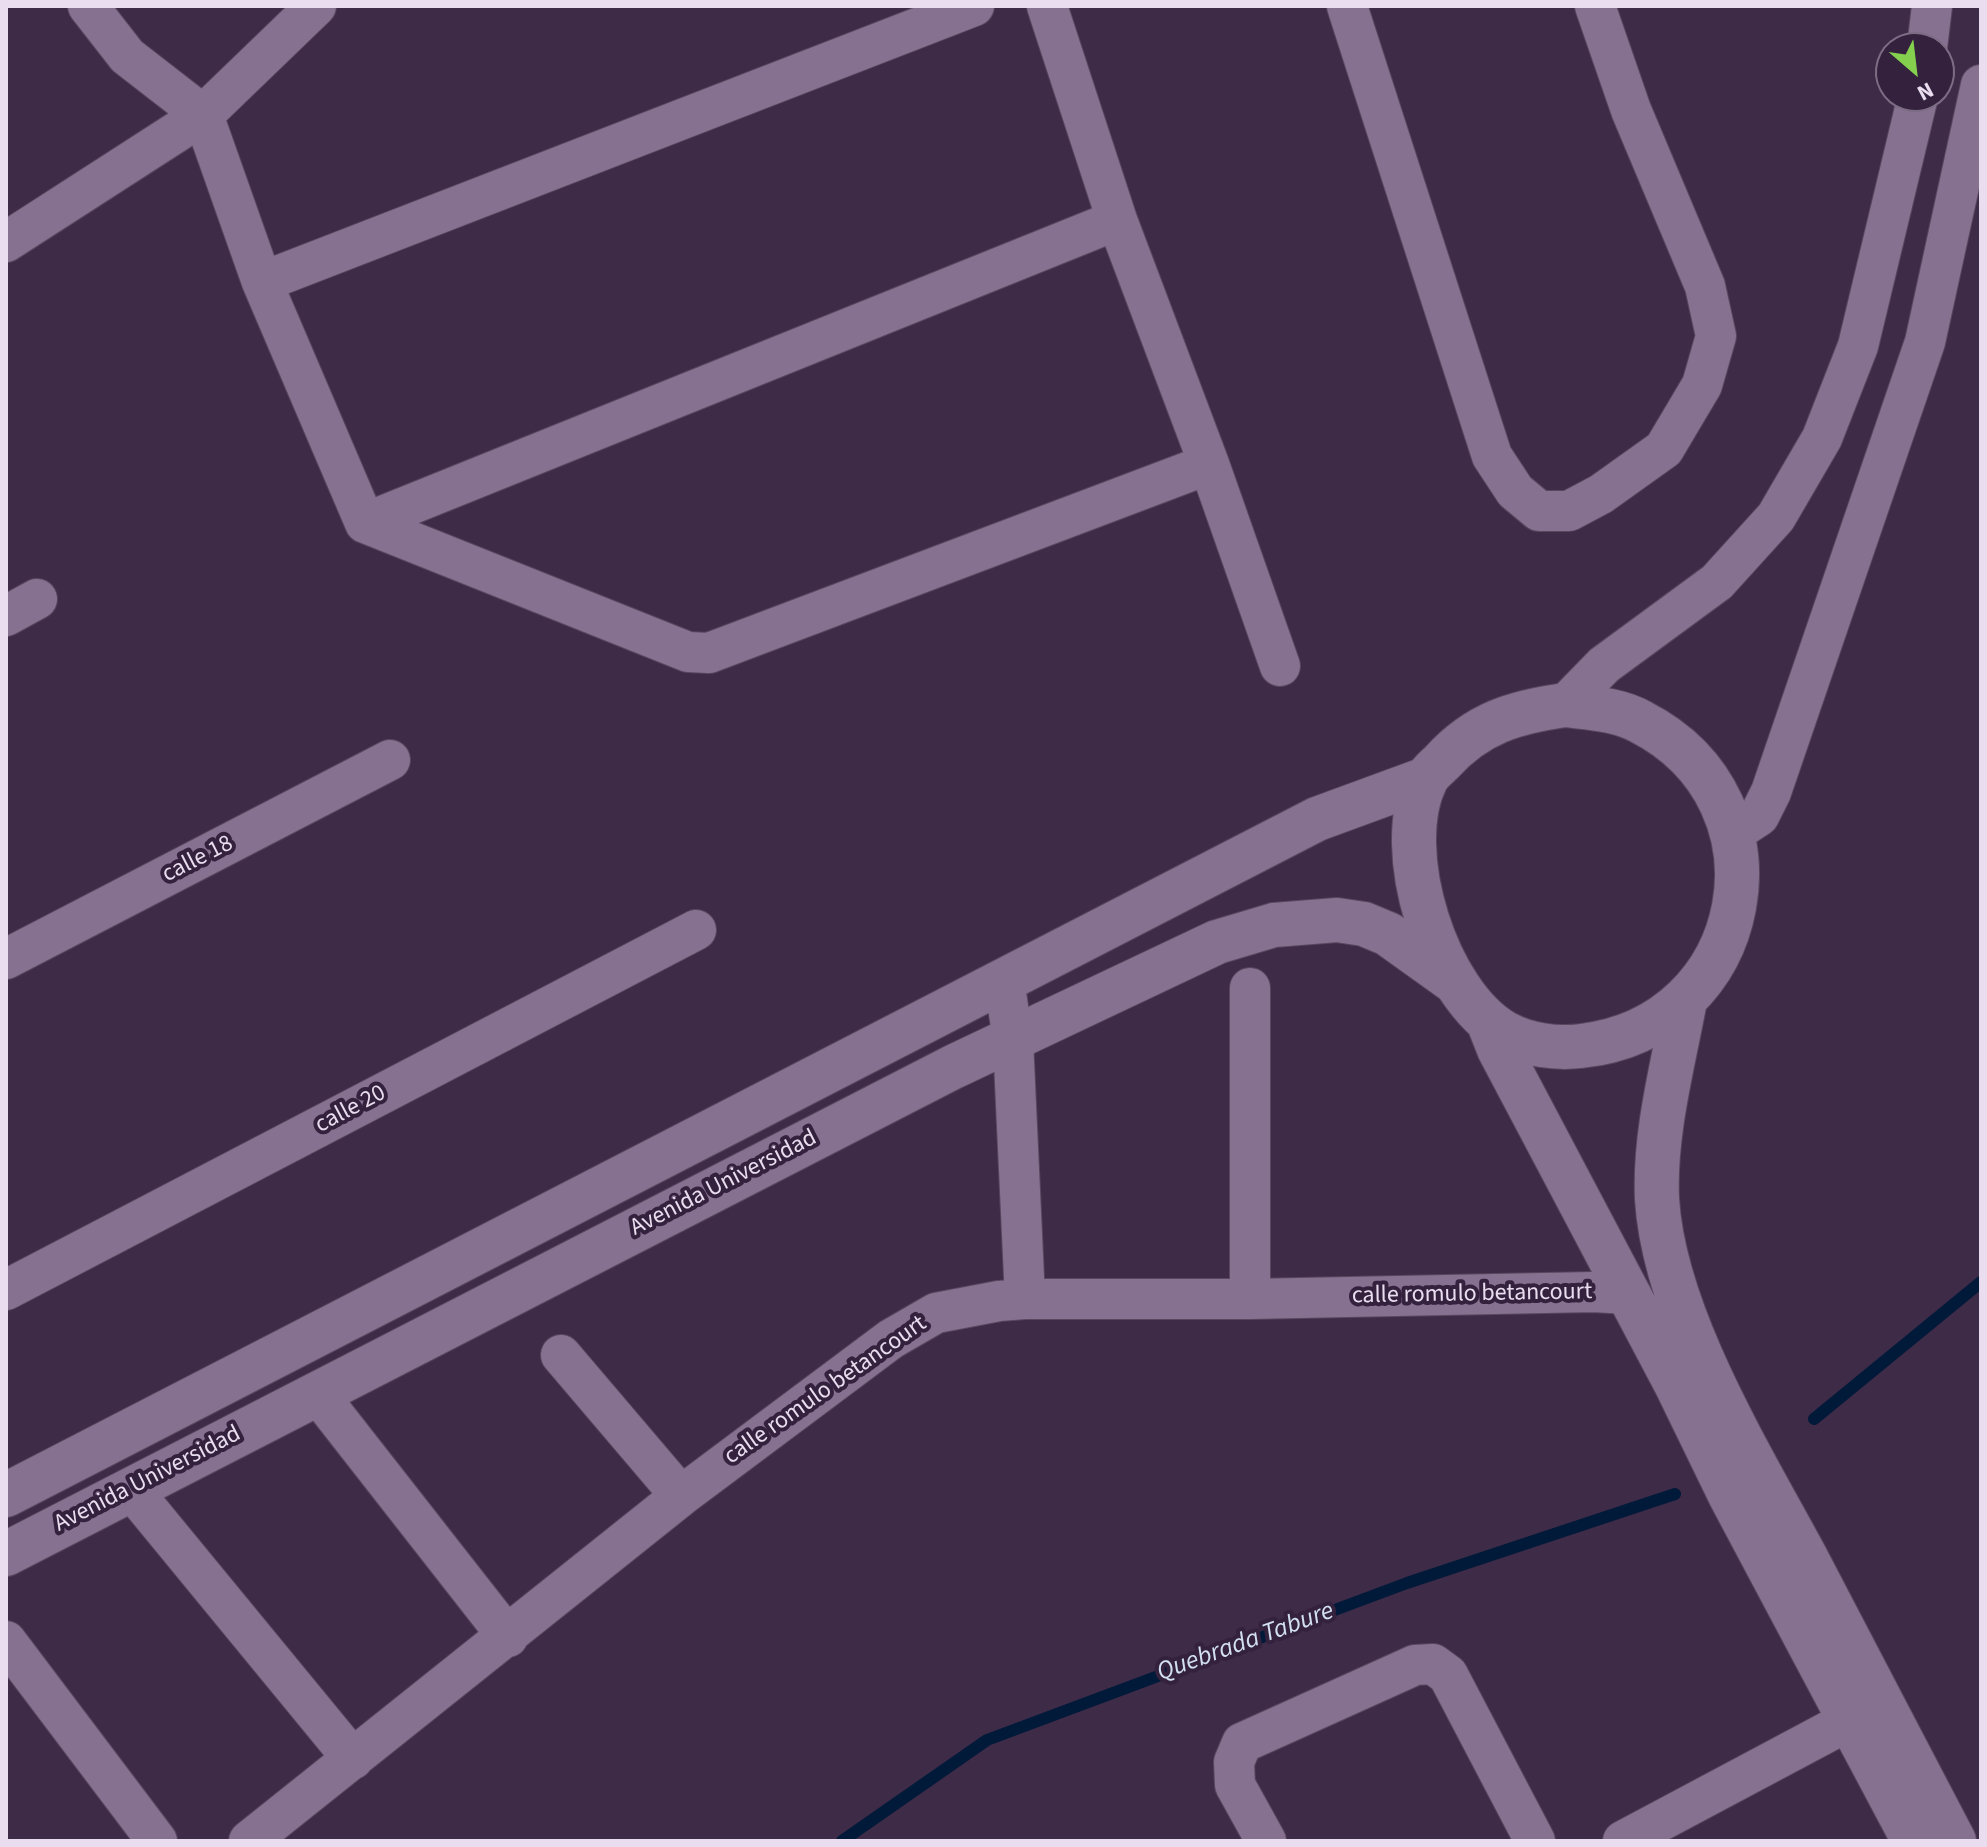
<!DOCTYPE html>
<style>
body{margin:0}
#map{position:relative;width:1987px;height:1847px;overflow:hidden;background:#3e2b48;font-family:"Source Sans 3",sans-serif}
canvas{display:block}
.frame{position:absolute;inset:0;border:8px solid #e9ddef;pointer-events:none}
.north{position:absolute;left:1875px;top:32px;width:80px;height:80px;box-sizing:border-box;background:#34213d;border:2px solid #7c6c84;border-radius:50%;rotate:152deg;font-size:22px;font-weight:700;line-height:32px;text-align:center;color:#e9ddef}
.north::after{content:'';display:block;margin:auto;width:28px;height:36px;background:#84cf4d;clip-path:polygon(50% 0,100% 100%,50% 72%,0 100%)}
</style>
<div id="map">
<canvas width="1987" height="1847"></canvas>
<div class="frame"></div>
<div class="north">N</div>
</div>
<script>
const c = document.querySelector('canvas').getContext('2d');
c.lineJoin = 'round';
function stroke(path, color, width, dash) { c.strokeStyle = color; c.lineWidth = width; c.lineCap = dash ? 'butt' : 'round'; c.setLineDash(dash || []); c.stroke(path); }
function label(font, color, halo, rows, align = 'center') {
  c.font = font + ' "Source Sans 3",sans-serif'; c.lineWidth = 8; c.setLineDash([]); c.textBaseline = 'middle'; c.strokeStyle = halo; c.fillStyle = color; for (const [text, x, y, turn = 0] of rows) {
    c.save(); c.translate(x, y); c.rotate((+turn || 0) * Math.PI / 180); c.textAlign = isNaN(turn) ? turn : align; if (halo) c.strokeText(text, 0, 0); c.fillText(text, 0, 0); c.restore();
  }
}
stroke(new Path2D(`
 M 1814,1419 L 1981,1282
 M 842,1841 L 987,1740 L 1407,1583 L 1675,1494`), '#011a39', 12);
const minor = new Path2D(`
 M 88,6 L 127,56 L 203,115 L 262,282 L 365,523 L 688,652 L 709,653 L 1209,464
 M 1047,6 L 1117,220 L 1209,464 L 1280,666
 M 1347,6 L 1492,456 L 1515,491 L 1539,511 L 1569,511 L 1601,494 L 1664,449 L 1702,385 L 1716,336 L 1705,286 L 1631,110 L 1595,6
 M 1927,48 L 1932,6
 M 6,242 L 203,115 L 316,6
 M 262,282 L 974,6
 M 365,523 L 1117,220
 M 6,616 L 37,599
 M 1565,705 L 1604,665 L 1717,582 L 1776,517 L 1822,438 L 1858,346 L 1918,96
 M 1733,833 L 1759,816 L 1771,792 L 1925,342 L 1981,85
 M 6,959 L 390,760
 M 1004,980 L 1013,1040 L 1025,1299
 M 1250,988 L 1250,1299
 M 6,1290 L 696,930
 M 561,1355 L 681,1496
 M 317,1393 L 508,1637
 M 131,1489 L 353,1759
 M 6,1641 L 157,1841
 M 249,1841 L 681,1496 L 891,1339 L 936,1313 L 999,1301 L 1025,1299 L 1250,1299 L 1593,1292 L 1629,1294
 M 1266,1841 L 1235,1785 L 1234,1762 L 1242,1743 L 1415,1665 L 1433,1664 L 1448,1675 L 1535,1841
 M 1623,1841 L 1850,1720`);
const tertiary = new Path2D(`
 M 1565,705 C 1590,708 1618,709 1641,722 C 1796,802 1754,1027 1581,1046 C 1556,1049 1527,1045 1505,1033 C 1437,995 1391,850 1426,780 C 1429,773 1437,767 1442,762 C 1477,723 1515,712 1565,705 Z
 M 1685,1000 C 1673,1065 1654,1133 1657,1199 C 1664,1315 1750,1454 1805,1556 C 1855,1650 1904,1746 1954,1841
 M 1488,1021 L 1499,1049 L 1676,1384 L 1730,1495 L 1914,1841
 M 6,1495 L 1317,819 L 1426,779
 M 6,1554 L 953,1067 L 1217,942 L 1274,925 L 1337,920 L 1364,924 L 1388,934 L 1455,982`);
stroke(minor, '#58475f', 42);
stroke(tertiary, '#58475f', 46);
stroke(minor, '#867191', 40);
stroke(tertiary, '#867191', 44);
label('24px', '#e9ddef', '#34213d', [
 ["calle 18",198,860,-27],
 ["calle 20",351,1110,-28],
 ["Avenida Universidad",724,1184,-27],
 ["calle romulo betancourt",1472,1295,-1],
 ["calle romulo betancourt",826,1391,-35],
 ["Avenida Universidad",148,1480,-27]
]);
label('italic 26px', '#d2e0f2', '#34213d', [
 ["Quebrada Tabure",1246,1643,-20]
]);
</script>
